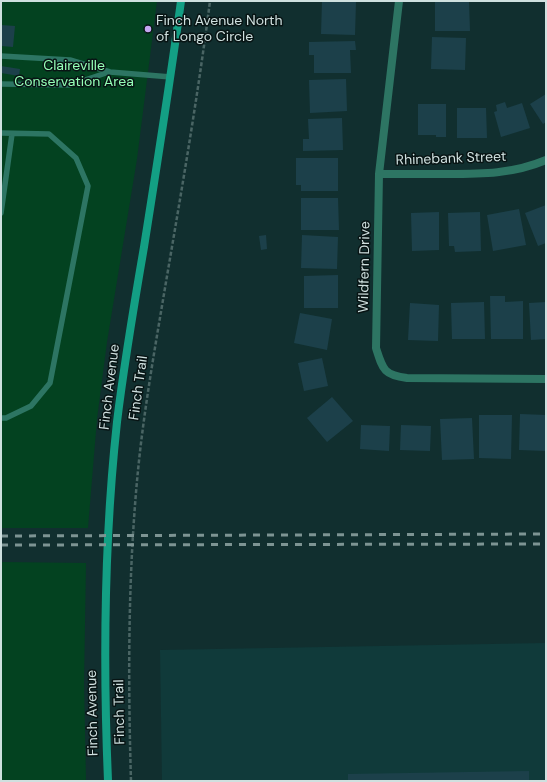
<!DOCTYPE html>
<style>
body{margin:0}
#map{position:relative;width:547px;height:782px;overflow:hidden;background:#112f2f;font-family:"DM Sans",sans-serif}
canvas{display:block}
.frame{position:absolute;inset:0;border:2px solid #cfe0df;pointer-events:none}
</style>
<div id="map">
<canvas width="547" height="782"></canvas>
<div class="frame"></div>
</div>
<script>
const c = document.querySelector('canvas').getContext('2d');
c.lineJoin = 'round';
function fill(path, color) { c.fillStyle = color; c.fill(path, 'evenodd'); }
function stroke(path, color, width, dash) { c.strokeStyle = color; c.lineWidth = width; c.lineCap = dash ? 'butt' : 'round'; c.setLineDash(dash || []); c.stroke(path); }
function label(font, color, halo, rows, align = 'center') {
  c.font = font + ' "DM Sans",sans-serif'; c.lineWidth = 3; c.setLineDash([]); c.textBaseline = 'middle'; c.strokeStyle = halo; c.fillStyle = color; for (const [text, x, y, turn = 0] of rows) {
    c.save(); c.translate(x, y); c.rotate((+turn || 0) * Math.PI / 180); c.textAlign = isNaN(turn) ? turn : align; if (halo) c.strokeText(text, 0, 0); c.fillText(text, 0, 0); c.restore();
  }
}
fill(new Path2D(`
 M 546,643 L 546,781 L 162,781 L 160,650 Z`), '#103a3a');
fill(new Path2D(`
 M 1,1 L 157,1 L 137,159 L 107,342 L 97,419 L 88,528 L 1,528 Z
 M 1,562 L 86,563 L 84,683 L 86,781 L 1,781 Z`), '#034220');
fill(new Path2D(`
 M 322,1 L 356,2 L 355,35 L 321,34 Z
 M 435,1 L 469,1 L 470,31 L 435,31 Z
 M 1,25 L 15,26 L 13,47 L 1,46 Z
 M 432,37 L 466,38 L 465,70 L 431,69 Z
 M 355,41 L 356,50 L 350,50 L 351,73 L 314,73 L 314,55 L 309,55 L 309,42 Z
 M 1,66 L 20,69 L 19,76 L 1,73 Z
 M 346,79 L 347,111 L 310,113 L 309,80 Z
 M 546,94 L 546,122 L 543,124 L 530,104 Z
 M 505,102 L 507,108 L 522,103 L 530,128 L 501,137 L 494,112 L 497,111 L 496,105 Z
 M 418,104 L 446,104 L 446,137 L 436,137 L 436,135 L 418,135 Z
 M 457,108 L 486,108 L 487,138 L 457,138 Z
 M 342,118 L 343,150 L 303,151 L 303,139 L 309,139 L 308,119 Z
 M 296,158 L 338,158 L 338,191 L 301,191 L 301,185 L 296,185 Z
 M 301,198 L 338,198 L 339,230 L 301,230 Z
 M 546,205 L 546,243 L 538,246 L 525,213 Z
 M 519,209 L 526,245 L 493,251 L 487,215 Z
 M 439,212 L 439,250 L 412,251 L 411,213 Z
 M 480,212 L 481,251 L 455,252 L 454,246 L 449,246 L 448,213 Z
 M 266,235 L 267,249 L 261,250 L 259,236 Z
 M 302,235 L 338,237 L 337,269 L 301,268 Z
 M 338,275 L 338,308 L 304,308 L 304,276 Z
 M 490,296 L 505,296 L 505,302 L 523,301 L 523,339 L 491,339 Z
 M 484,302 L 485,339 L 452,339 L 451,303 Z
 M 546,302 L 546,339 L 531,340 L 529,303 Z
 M 410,303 L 439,305 L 438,341 L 408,340 Z
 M 300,313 L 332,319 L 327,350 L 294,343 Z
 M 322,358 L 328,386 L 304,391 L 298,363 Z
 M 332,397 L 353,421 L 327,442 L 307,418 Z
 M 520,414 L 546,415 L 546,451 L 519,450 Z
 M 479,415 L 512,415 L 511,459 L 479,458 Z
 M 472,418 L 474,459 L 442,460 L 440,419 Z
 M 361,425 L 390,426 L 389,451 L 360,449 Z
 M 401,425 L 431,426 L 430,451 L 400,450 Z
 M 529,771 L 529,781 L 348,781 L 348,774 Z`), '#1c404a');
stroke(new Path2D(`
 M 131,781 C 128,681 128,581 137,481 C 143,414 155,348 166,282 C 182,188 198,95 210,1`), '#4a6564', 2.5, [4, 2]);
stroke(new Path2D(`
 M 1,56 L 70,60 L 110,72 L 171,77
 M 1,84 L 70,85 L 109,72
 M 1,133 L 49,134 L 76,158 L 88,186 L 50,383 L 31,406 L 6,418 L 1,418
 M 1,213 L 12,134`), '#2d7563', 5.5);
stroke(new Path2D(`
 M 399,1 L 379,174 L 376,348 C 383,370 384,375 407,378 L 546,379
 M 379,174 C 402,174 424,174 447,174 C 482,174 513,174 546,160`), '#2d7563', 8);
stroke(new Path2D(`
 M 108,781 C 103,662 104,541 117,422 C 124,364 134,305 144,247 C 157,165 170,83 181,1`), '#139f84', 8);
stroke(new Path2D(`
 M 1,536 L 546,534
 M 1,545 L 546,544`), '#7d9493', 3, [7, 7]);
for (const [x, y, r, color] of [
 [148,29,4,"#c5a7f1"]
]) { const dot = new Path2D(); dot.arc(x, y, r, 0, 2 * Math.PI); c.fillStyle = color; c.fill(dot); stroke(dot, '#081414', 1.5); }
label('14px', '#cfe0df', '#081414', [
 ["Finch Avenue North",156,21],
 ["of Longo Circle",156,37]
], 'left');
label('14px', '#95ffb7', '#081414', [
 ["Claireville",74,66],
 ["Conservation Area",74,82]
]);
label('14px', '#cfe0df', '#081414', [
 ["Rhinebank Street",451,159,-2],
 ["Wildfern Drive",365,267,-89],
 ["Finch Avenue",110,387,-83],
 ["Finch Trail",139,388,-82],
 ["Finch Trail",120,712,-91],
 ["Finch Avenue",93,713,-91]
]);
</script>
